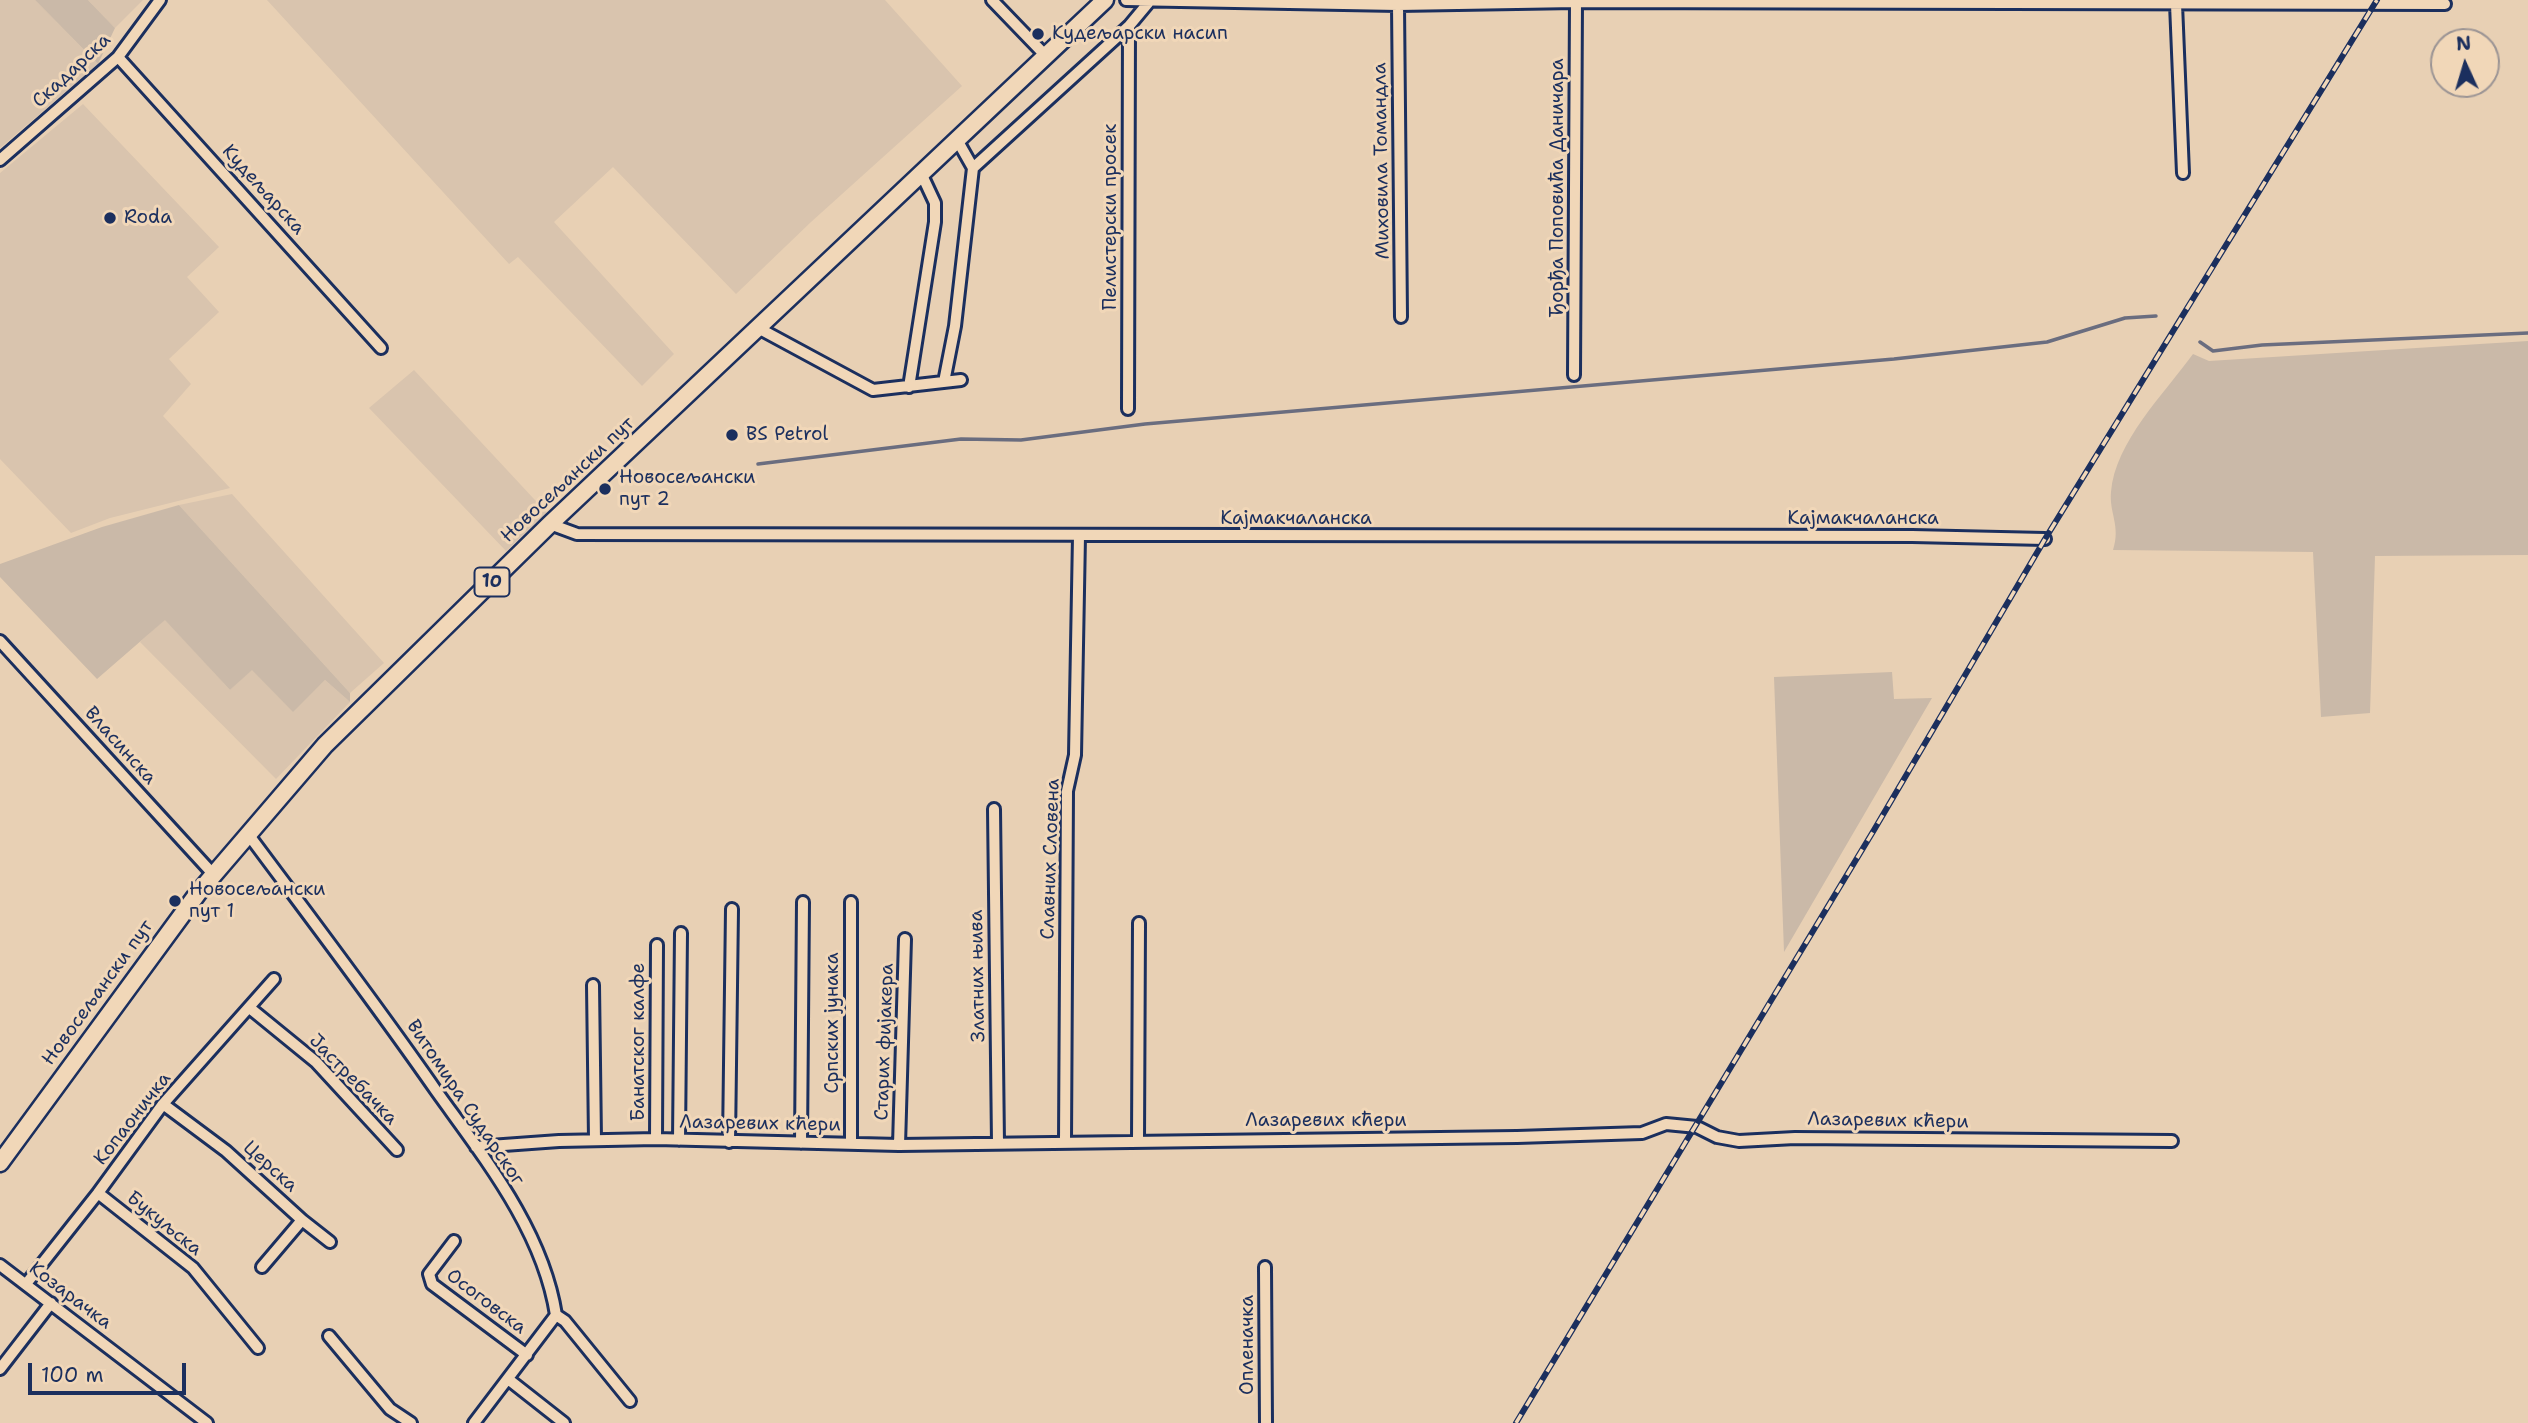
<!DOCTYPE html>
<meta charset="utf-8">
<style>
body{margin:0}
#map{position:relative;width:2528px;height:1423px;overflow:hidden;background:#e8d0b4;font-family:"Shantell Sans",sans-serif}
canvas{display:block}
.north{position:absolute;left:2430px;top:28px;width:70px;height:70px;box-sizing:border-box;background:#f1d7b8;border:2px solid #9b9494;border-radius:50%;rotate:356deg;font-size:19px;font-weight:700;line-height:28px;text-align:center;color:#1b2f5e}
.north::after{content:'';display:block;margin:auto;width:24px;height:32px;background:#1b2f5e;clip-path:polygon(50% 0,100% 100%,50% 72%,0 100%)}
.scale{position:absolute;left:28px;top:1363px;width:158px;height:32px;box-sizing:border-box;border:4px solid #1b2f5e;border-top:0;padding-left:9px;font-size:21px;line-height:24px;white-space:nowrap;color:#1b2f5e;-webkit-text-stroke:5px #f1d7b8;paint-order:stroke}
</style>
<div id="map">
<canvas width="2528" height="1423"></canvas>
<div class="north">N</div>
<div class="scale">100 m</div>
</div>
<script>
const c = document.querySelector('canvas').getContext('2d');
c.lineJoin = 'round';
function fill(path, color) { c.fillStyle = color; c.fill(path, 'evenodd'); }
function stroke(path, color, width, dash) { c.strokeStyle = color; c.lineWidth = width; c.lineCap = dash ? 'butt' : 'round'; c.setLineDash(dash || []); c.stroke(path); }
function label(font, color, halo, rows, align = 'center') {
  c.font = font + ' "Shantell Sans",sans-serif'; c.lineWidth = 6; c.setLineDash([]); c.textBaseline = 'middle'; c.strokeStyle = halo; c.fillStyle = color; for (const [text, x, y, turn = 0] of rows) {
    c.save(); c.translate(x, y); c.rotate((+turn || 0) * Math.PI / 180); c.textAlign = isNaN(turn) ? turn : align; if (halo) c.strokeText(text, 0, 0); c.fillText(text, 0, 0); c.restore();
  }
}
fill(new Path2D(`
 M 0,0 L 35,0 L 98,64 L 0,148 Z
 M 88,0 L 143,0 L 115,28 Z
 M 267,0 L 885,0 L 962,86 L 811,222 L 736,294 L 613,167 L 554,222 L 674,354 L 642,386 L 518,257 L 509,264 Z
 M 83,104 L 219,247 L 187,277 L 219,312 L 169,359 L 191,384 L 163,416 L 230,488 L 110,518 L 71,533 L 0,459 L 0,173 Z
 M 414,370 L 547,513 L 506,551 L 369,408 Z
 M 232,494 L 384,663 L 350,693 L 179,505 Z
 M 165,619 L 230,690 L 252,669 L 293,711 L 325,680 L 350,702 L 276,779 L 140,642 Z`), '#d9c4ae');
fill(new Path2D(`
 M 35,0 L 88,0 L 115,28 L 98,64 Z
 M 2528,341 L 2528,555 L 2375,556 L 2370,713 L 2321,717 L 2313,552 L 2113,550 C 2121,526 2109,513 2111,492 C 2115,442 2164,394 2193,354 L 2209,361 Z
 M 179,505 L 350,693 L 350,702 L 325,680 L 293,712 L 252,670 L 230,690 L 165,620 L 97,679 L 0,577 L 0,564 L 102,527 Z
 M 1892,672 L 1894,699 L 1932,698 L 1784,952 L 1774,677 Z`), '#cab9a8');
stroke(new Path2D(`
 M 2200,342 L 2213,351 L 2262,345 L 2528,333
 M 758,464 L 961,439 L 1021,440 L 1145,424 L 1894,359 L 2047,342 L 2125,318 L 2156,316`), '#6a6d7f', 3.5);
const minor = new Path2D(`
 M 992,0 L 1045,55
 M 1126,0 L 1398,5 L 1576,2 L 2445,4
 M 2176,4 L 2183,173
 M 1398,5 L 1401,317
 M 118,57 L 381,348
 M 956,138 L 973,168 L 1129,26 L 1149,2
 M 0,160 L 118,57 L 160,0
 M 760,329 L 873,390 L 961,380
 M 1574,375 L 1576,2
 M 944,382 L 955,326 L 973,168
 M 909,387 L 935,222 L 935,203 L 921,173
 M 1128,409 L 1129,26
 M 550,524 L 577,534 L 1912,536 L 2045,539
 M 0,641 L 213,874
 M 994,809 L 998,1143
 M 248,834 C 312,920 376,1004 437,1092 C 485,1159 543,1231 556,1315 L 565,1321 L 630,1401
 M 593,985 L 595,1140
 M 251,1009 L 316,1062 L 397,1150
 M 163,1104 L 226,1151 L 302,1220 L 262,1267
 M 656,1139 L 657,945
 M 679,1140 L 681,933
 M 1065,1141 L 1067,791 L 1075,755 L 1079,536
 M 1138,1141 L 1139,923
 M 729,1142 L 732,909
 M 801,1143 L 803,902
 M 851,1144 L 851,902
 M 899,1145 L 905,939
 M 476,1147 L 559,1141 L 656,1139 L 899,1145 L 1517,1137 L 1642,1133 L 1666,1124 L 1697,1127 L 1717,1137 L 1739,1141 L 1795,1138 L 2172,1141
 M 98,1193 L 193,1268 L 258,1348
 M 302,1220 L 330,1242
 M 454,1241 L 429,1274 L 432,1284 L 527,1355
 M 0,1265 L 207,1423
 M 1265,1267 L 1266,1423
 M 26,1284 L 98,1193 L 163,1104 L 274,979
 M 329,1336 L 390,1409 L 411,1423
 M 0,1369 L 51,1303
 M 508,1379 L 564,1423
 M 474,1423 L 556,1315`);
const primary = new Path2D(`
 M 0,1163 L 198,893 L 325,745 L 550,524 L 1105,0`);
stroke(minor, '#1b2f5e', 16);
stroke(primary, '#1b2f5e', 21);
stroke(minor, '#f1d7b8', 10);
stroke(primary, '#f1d7b8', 16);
const rail = new Path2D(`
 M 1516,1423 L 1874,830 L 2045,539 L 2377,0`);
stroke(rail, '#1b2f5e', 6);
stroke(rail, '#f1d7b8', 3.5, [10]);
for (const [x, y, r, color] of [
 [1038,34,7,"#1b2f5e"],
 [110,218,7,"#1b2f5e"],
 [732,435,7,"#1b2f5e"],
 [605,489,7,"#1b2f5e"],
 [175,901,7,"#1b2f5e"]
]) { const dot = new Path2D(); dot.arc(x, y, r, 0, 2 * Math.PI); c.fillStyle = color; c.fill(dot); stroke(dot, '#f1d7b8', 2.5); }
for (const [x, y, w] of [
 [492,582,35]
]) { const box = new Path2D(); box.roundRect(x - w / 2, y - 14.5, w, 29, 5); c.fillStyle = '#f1d7b8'; c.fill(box); stroke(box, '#1b2f5e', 2); }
label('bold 18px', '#1b2f5e', null, [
 ["10",492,582]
]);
label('19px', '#1b2f5e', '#f1d7b8', [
 ["Кудељарски насип",1052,34],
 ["Roda",124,218],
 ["BS Petrol",746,435],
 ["Новосељански",619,478],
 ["пут 2",619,500],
 ["Новосељански",189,890],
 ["пут 1",189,912]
], 'left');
label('19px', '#1b2f5e', '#f1d7b8', [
 ["Скадарска",72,71,-43],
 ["Миховила Томандла",1382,161,-91],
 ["Ђорђа Поповића Даничара",1558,188,-90],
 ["Кудељарска",263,190,48],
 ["Пелистерски просек",1111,217,-90],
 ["Новосељански пут",568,480,-43],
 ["Кајмакчаланска",1296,519],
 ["Кајмакчаланска",1863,519],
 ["Власинска",120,746,48],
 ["Славних Словена",1051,859,-88],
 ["Златних њива",978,976,-91],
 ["Новосељански пут",98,993,-54],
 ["Српских јунака",833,1023,-90],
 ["Банатског калфе",639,1042,-90],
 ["Старих фијакера",885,1042,-88],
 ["Јастребачка",353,1080,46],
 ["Витомира Сударског",465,1103,56],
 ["Копаоничка",133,1119,-52],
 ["Лазаревих кћери",1326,1121],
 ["Лазаревих кћери",1888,1121,1],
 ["Лазаревих кћери",760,1124,1],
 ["Церска",270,1167,42],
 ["Букуљска",164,1224,39],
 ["Козарачка",70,1296,37],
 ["Осоговска",486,1302,37],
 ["Опленачка",1248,1345,-90]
]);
</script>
